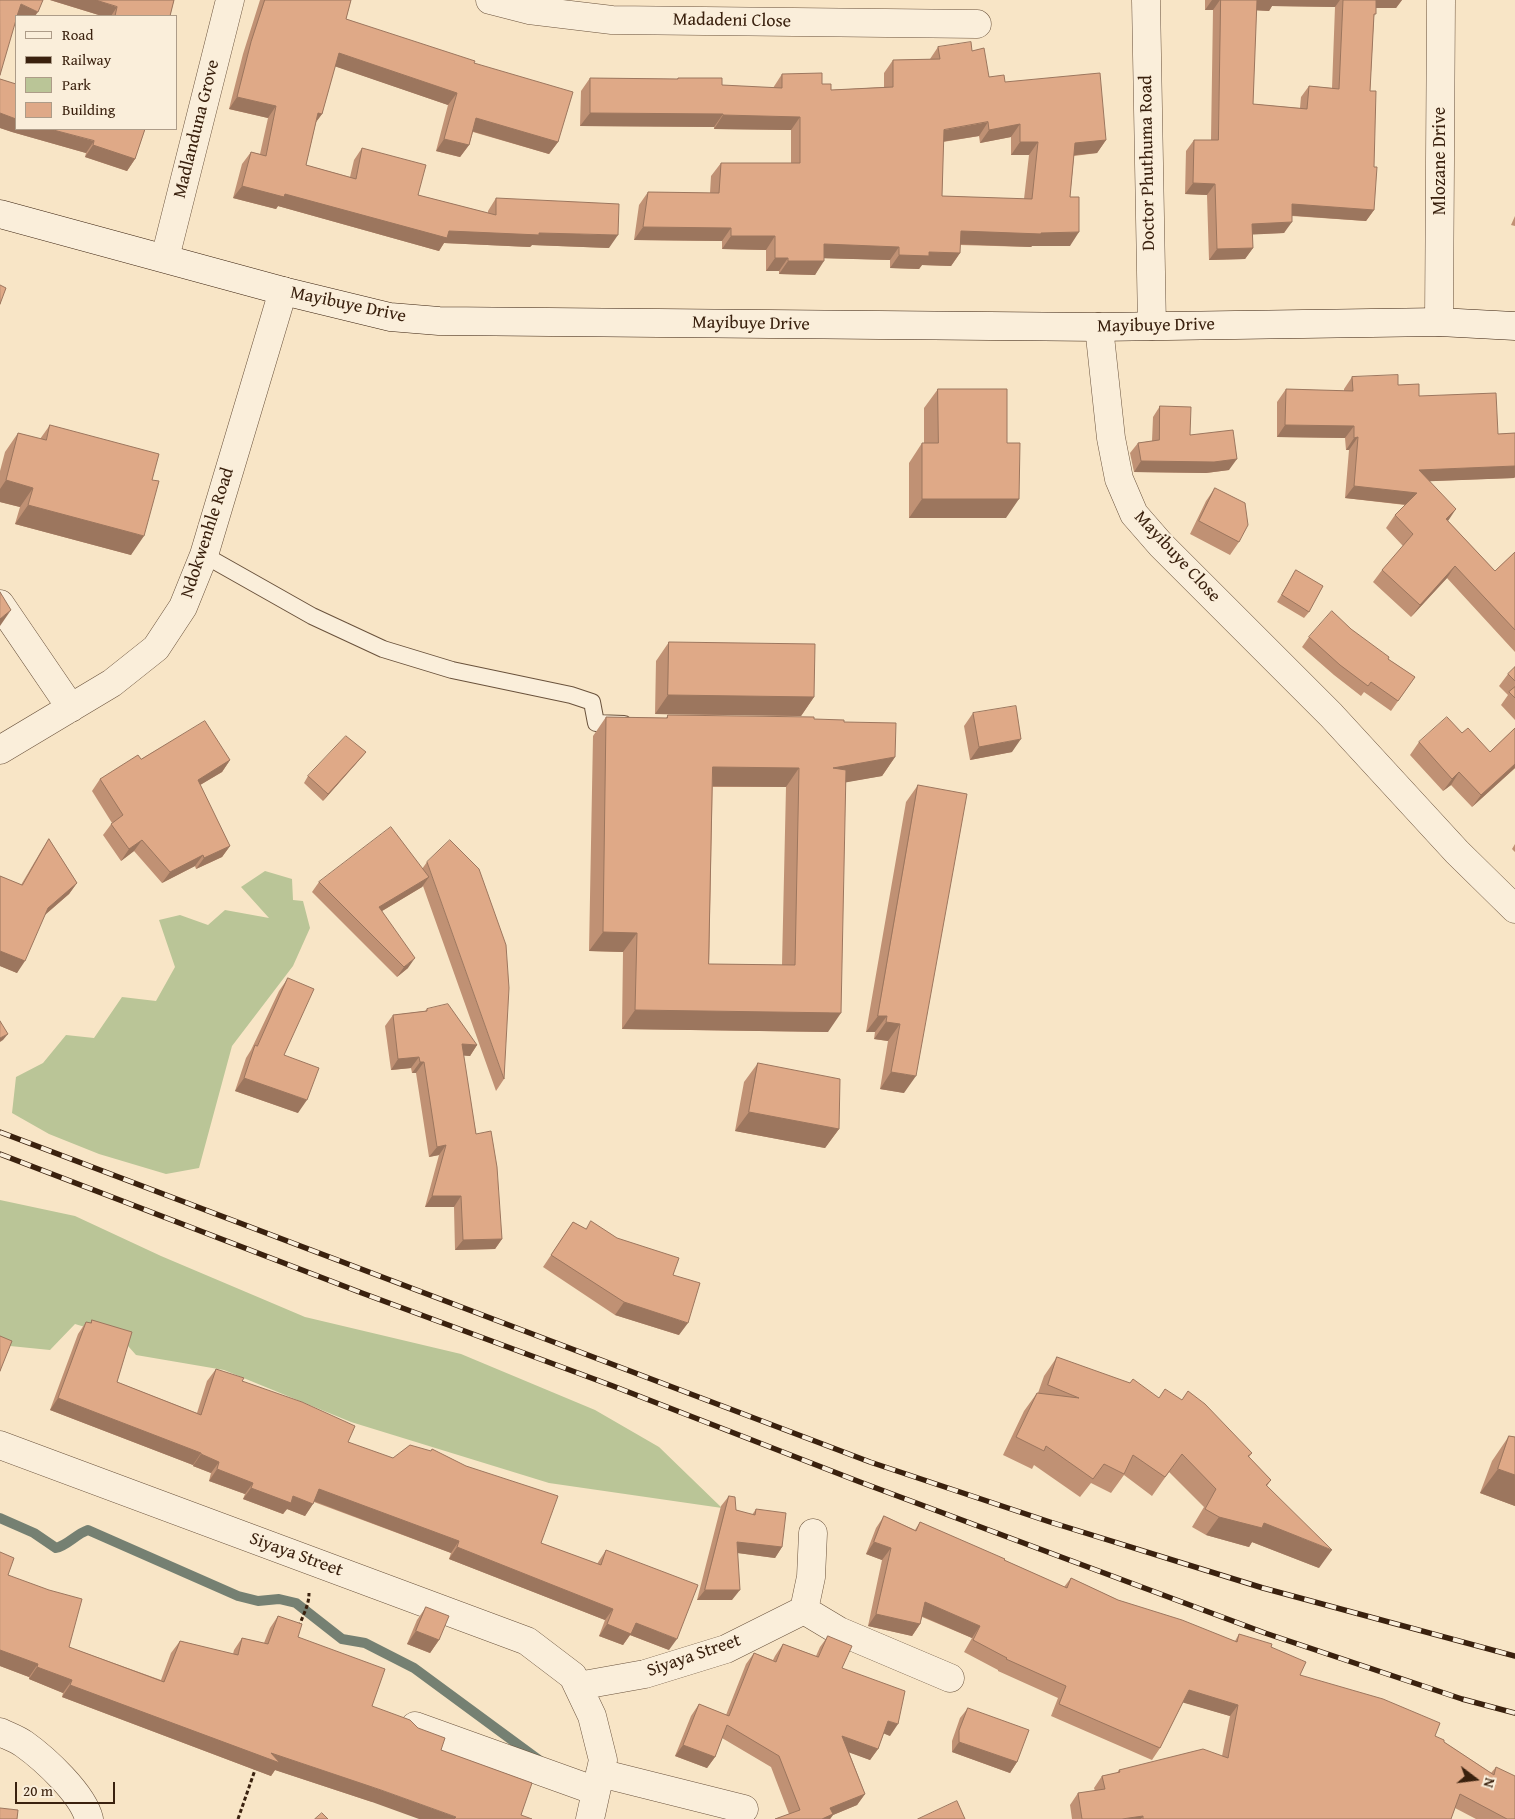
<!DOCTYPE html>
<style>
body{margin:0}
#map{position:relative;width:1515px;height:1819px;overflow:hidden;background:#f8e5c6;font-family:"Gentium Book Plus",serif}
canvas{display:block}
.legend{position:absolute;left:15px;top:15px;width:162px;height:115px;box-sizing:border-box;background:#faeeda;border:1px solid #ad9c88;margin:0;padding:6px 9px;list-style:none;font-size:15px;color:#3a210e}
.legend li{display:flex;align-items:center;gap:10px;height:25px}
.legend b{width:25px;border:1px solid #ad9c88}
.north{position:absolute;left:1450px;top:1754px;width:50px;height:50px;-webkit-text-stroke:4px #faeeda;paint-order:stroke;rotate:105deg;font-size:14px;font-weight:700;line-height:20px;text-align:center;color:#3a210e}
.north::after{content:'';display:block;margin:auto;width:18px;height:22px;background:#3a210e;clip-path:polygon(50% 0,100% 100%,50% 72%,0 100%)}
.scale{position:absolute;left:15px;top:1782px;width:100px;height:22px;box-sizing:border-box;border:2px solid #3a210e;border-top:0;padding-left:6px;font-size:15px;line-height:18px;white-space:nowrap;color:#3a210e;-webkit-text-stroke:4px #faeeda;paint-order:stroke}
</style>
<div id="map">
<canvas width="1515" height="1819"></canvas>
<ul class="legend">
<li><b style="height:6px;background:#faeeda"></b>Road</li>
<li><b style="height:6px;background:#3a210e"></b>Railway</li>
<li><b style="height:14px;background:#bac597"></b>Park</li>
<li><b style="height:14px;background:#dfa987"></b>Building</li>
</ul>
<div class="north">N</div>
<div class="scale">20 m</div>
</div>
<script>
const c = document.querySelector('canvas').getContext('2d');
c.lineJoin = 'round';
function fill(path, color) { c.fillStyle = color; c.fill(path, 'evenodd'); }
function stroke(path, color, width, dash) { c.strokeStyle = color; c.lineWidth = width; c.lineCap = dash ? 'butt' : 'round'; c.setLineDash(dash || []); c.stroke(path); }
function label(font, color, halo, rows, align = 'center') {
  c.font = font + ' "Gentium Book Plus",serif'; c.lineWidth = 4.5; c.setLineDash([]); c.textBaseline = 'middle'; c.strokeStyle = halo; c.fillStyle = color; for (const [text, x, y, turn = 0] of rows) {
    c.save(); c.translate(x, y); c.rotate((+turn || 0) * Math.PI / 180); c.textAlign = isNaN(turn) ? turn : align; if (halo) c.strokeText(text, 0, 0); c.fillText(text, 0, 0); c.restore();
  }
}
fill(new Path2D(`
 M 265,871 L 292,879 L 293,900 L 303,901 L 310,928 L 293,966 L 232,1046 L 199,1168 L 166,1174 L 99,1154 L 49,1134 L 12,1113 L 16,1077 L 43,1063 L 66,1035 L 94,1038 L 122,997 L 156,1001 L 175,967 L 159,920 L 180,915 L 208,925 L 225,910 L 269,918 L 241,887 Z
 M 0,1200 L 75,1216 L 161,1256 L 305,1317 L 461,1354 L 595,1410 L 659,1447 L 722,1508 L 549,1483 L 351,1422 L 224,1370 L 136,1355 L 121,1338 L 75,1324 L 50,1350 L 0,1345 Z`), '#bac597');
stroke(new Path2D(`
 M 0,1518 L 34,1533 L 56,1548 C 68,1545 76,1534 88,1530 L 238,1596 L 258,1601 L 279,1599 L 296,1603 L 342,1639 L 365,1643 L 414,1668 L 539,1760`), '#758072', 10);
const lane = new Path2D(`
 M 204,555 L 312,616 L 383,649 L 452,670 L 571,695 L 592,702 L 596,723 L 624,724`);
const street = new Path2D(`
 M 490,0 L 529,10 L 612,20 L 977,24
 M 1146,0 L 1152,326
 M 165,258 L 230,0
 M 1439,322 L 1441,0
 M 1099,327 L 1111,438 L 1119,479 L 1134,514 L 1161,545 L 1331,715 L 1457,852 L 1515,909
 M 0,604 L 71,708
 M 0,750 L 112,683 L 156,648 L 183,607 L 204,555 L 283,291
 M 0,1445 L 527,1641 L 573,1676 L 592,1716 L 603,1760 L 590,1819
 M 804,1610 L 839,1631 L 950,1678
 M 578,1686 L 645,1674 L 726,1649 L 804,1610 L 811,1577 L 813,1533
 M 415,1726 L 596,1791
 M 0,1732 C 8,1736 17,1739 24,1744 C 45,1759 83,1794 89,1819
 M 600,1773 L 744,1809`);
const secondary = new Path2D(`
 M 0,214 L 283,291 L 390,317 L 439,321 L 1099,327 L 1439,322 L 1515,326`);
stroke(lane, '#6a523c', 18);
stroke(street, '#6a523c', 29);
stroke(secondary, '#3a210e', 29);
stroke(new Path2D(`
 M 299,1627 C 303,1614 309,1606 309,1593
 M 238,1819 L 256,1767`), '#3a210e', 3, [4, 2.5]);
stroke(lane, '#faeeda', 16);
stroke(street, '#faeeda', 28);
stroke(secondary, '#faeeda', 28);
const rail = new Path2D(`
 M 0,1132 L 870,1462 L 1050,1522 L 1263,1588 L 1515,1656
 M 0,1154 L 362,1293 L 613,1386 L 860,1482 L 1265,1633 L 1462,1699 L 1515,1713`);
stroke(rail, '#3a210e', 5.5);
stroke(rail, '#faeeda', 4, [11]);
fill(new Path2D(`
 M 50,0 L 174,0 L 170,16 L 102,16 Z
 M 260,0 L 351,0 L 346,19 L 474,63 L 558,142 L 549,154 L 473,132 L 469,145 L 460,157 L 436,151 L 448,105 L 335,66 L 322,114 L 316,122 L 306,165 L 350,177 L 354,160 L 362,148 L 418,195 L 488,213 L 488,211 L 496,198 L 609,248 L 532,245 L 530,247 L 444,243 L 439,251 L 278,206 L 276,209 L 233,198 L 242,164 L 251,152 L 260,154 L 268,118 L 229,109 L 243,54 Z
 M 1205,0 L 1402,0 L 1396,8 L 1376,8 L 1374,17 L 1370,91 L 1374,210 L 1366,221 L 1292,216 L 1284,233 L 1252,234 L 1253,248 L 1245,259 L 1209,260 L 1207,195 L 1185,194 L 1186,151 L 1194,140 L 1211,140 L 1213,10 L 1205,10 ZM 1272,6 L 1335,7 L 1332,88 L 1309,86 L 1301,97 L 1300,108 L 1253,104 L 1256,10 L 1269,11 Z
 M 938,47 L 972,51 L 989,77 L 1005,82 L 1106,140 L 1097,153 L 1074,156 L 1070,197 L 1070,246 L 1032,246 L 1031,247 L 960,245 L 960,253 L 951,266 L 922,265 L 919,269 L 890,268 L 890,260 L 824,258 L 815,275 L 779,274 L 779,271 L 766,271 L 766,250 L 722,249 L 722,241 L 634,240 L 639,205 L 648,192 L 710,193 L 711,176 L 721,163 L 791,163 L 791,130 L 714,129 L 714,127 L 580,126 L 581,91 L 590,78 L 677,79 L 678,78 L 722,85 L 773,88 L 782,74 L 822,84 L 831,90 L 884,87 L 884,73 L 893,60 L 930,59 ZM 979,136 L 980,143 L 1011,137 L 1011,155 L 1029,155 L 1024,199 L 942,196 L 943,142 Z
 M 0,79 L 145,129 L 135,159 L 127,171 L 85,157 L 86,153 L 12,132 L 0,128 Z
 M 1515,216 L 1515,226 L 1511,225 Z
 M 1352,377 L 1398,385 L 1419,396 L 1498,434 L 1515,433 L 1515,477 L 1514,478 L 1430,481 L 1448,521 L 1495,571 L 1515,552 L 1515,652 L 1447,578 L 1411,617 L 1373,582 L 1382,570 L 1403,546 L 1386,528 L 1395,515 L 1405,505 L 1345,498 L 1349,450 L 1346,450 L 1345,438 L 1277,437 L 1277,402 L 1286,389 L 1344,391 L 1344,389 Z
 M 938,389 L 1007,443 L 1006,518 L 909,518 L 909,463 L 922,443 L 924,443 L 924,408 Z
 M 1160,406 L 1190,435 L 1229,470 L 1206,473 L 1134,472 L 1130,453 L 1138,443 L 1152,441 L 1153,417 Z
 M 50,425 L 152,480 L 131,555 L 15,524 L 20,507 L 0,502 L 0,471 L 5,452 L 18,433 L 40,439 Z
 M 1215,488 L 1239,542 L 1230,555 L 1190,534 L 1206,501 Z
 M 1296,570 L 1309,612 L 1304,618 L 1277,602 Z
 M 1351,629 L 1388,659 L 1415,677 L 1391,711 L 1364,692 L 1361,696 L 1334,675 L 1302,647 L 1309,637 Z
 M 669,642 L 814,697 L 801,716 L 655,714 L 656,661 Z
 M 1515,667 L 1515,720 L 1501,705 L 1508,695 L 1499,686 L 1508,674 Z
 M 973,713 L 1012,752 L 970,760 L 964,726 Z
 M 668,715 L 814,719 L 844,722 L 895,757 L 882,776 L 846,782 L 828,1032 L 622,1029 L 623,952 L 589,951 L 593,736 L 606,717 L 666,718 ZM 712,787 L 786,787 L 782,965 L 709,964 Z
 M 1515,728 L 1515,768 L 1472,807 L 1451,785 L 1443,791 L 1410,755 L 1419,742 L 1462,733 L 1490,752 Z
 M 366,752 L 361,758 L 323,801 L 304,783 L 308,776 Z
 M 141,759 L 230,760 L 222,772 L 200,785 L 230,846 L 222,857 L 196,869 L 195,866 L 162,883 L 134,851 L 121,861 L 103,835 L 112,823 L 92,791 L 100,779 Z
 M 918,785 L 904,1093 L 880,1089 L 888,1041 L 874,1039 L 875,1032 L 866,1032 L 906,802 Z
 M 49,839 L 77,883 L 69,894 L 45,915 L 17,973 L 0,966 L 0,876 L 21,885 L 41,851 Z
 M 1515,844 L 1515,852 L 1512,849 Z
 M 427,862 L 504,1079 L 496,1091 L 423,886 L 422,887 L 382,911 L 408,968 L 397,977 L 312,892 L 319,882 L 422,869 Z
 M 288,978 L 284,1055 L 298,1113 L 235,1091 L 246,1058 L 251,1050 L 279,991 Z
 M 427,1009 L 477,1045 L 470,1056 L 463,1055 L 476,1134 L 502,1239 L 495,1249 L 455,1250 L 454,1207 L 425,1207 L 439,1155 L 429,1157 L 416,1073 L 412,1073 L 411,1068 L 391,1070 L 385,1026 L 393,1015 L 425,1011 Z
 M 758,1063 L 839,1129 L 825,1148 L 735,1131 L 744,1082 Z
 M 573,1222 L 586,1229 L 673,1275 L 679,1335 L 615,1315 L 543,1267 Z
 M 92,1320 L 117,1382 L 197,1413 L 207,1381 L 216,1369 L 242,1381 L 348,1442 L 541,1543 L 597,1564 L 606,1550 L 669,1650 L 630,1635 L 623,1645 L 599,1636 L 605,1620 L 449,1559 L 451,1553 L 314,1502 L 305,1516 L 287,1509 L 283,1514 L 243,1499 L 245,1494 L 209,1481 L 211,1473 L 193,1466 L 193,1465 L 50,1410 L 78,1334 L 86,1322 L 90,1323 Z
 M 1057,1357 L 1159,1398 L 1252,1453 L 1249,1457 L 1271,1480 L 1267,1486 L 1319,1568 L 1252,1542 L 1249,1547 L 1206,1535 L 1192,1527 L 1204,1507 L 1169,1472 L 1152,1496 L 1124,1475 L 1111,1493 L 1091,1483 L 1080,1497 L 1034,1465 L 1032,1469 L 1003,1455 L 1024,1411 L 1037,1393 L 1038,1393 L 1044,1376 Z
 M 1509,1436 L 1515,1437 L 1515,1506 L 1480,1493 L 1492,1461 Z
 M 729,1496 L 736,1510 L 752,1515 L 756,1509 L 782,1547 L 775,1558 L 738,1553 L 732,1600 L 697,1600 L 721,1506 Z
 M 884,1516 L 915,1530 L 920,1522 L 1064,1587 L 1071,1578 L 1118,1600 L 1235,1641 L 1239,1634 L 1271,1647 L 1300,1675 L 1435,1736 L 1491,1773 L 1496,1767 L 1515,1819 L 1476,1819 L 1455,1808 L 1451,1819 L 1072,1819 L 1070,1805 L 1078,1793 L 1095,1791 L 1094,1788 L 1102,1776 L 1117,1773 L 1119,1770 L 1222,1756 L 1230,1716 L 1183,1702 L 1160,1748 L 1152,1760 L 1051,1716 L 1058,1698 L 998,1671 L 998,1670 L 964,1652 L 972,1638 L 922,1617 L 920,1624 L 912,1636 L 868,1626 L 882,1560 L 866,1554 L 876,1528 Z
 M 0,1552 L 8,1575 L 69,1647 L 161,1680 L 171,1653 L 180,1641 L 233,1654 L 234,1650 L 242,1638 L 264,1643 L 270,1628 L 278,1616 L 298,1637 L 372,1706 L 372,1802 L 275,1770 L 271,1776 L 62,1697 L 63,1693 L 29,1679 L 29,1677 L 0,1666 Z
 M 426,1607 L 439,1640 L 430,1653 L 407,1644 L 417,1620 Z
 M 828,1636 L 842,1668 L 890,1736 L 884,1733 L 878,1749 L 870,1760 L 849,1752 L 865,1794 L 857,1805 L 833,1815 L 830,1819 L 775,1819 L 789,1814 L 771,1767 L 722,1738 L 715,1757 L 707,1768 L 675,1756 L 691,1716 L 699,1704 L 726,1715 L 746,1664 L 754,1653 L 773,1660 L 775,1656 L 783,1644 L 816,1656 L 820,1647 Z
 M 968,1708 L 1017,1762 L 1010,1773 L 952,1752 L 952,1741 L 960,1718 Z`), '#c09174');
fill(new Path2D(`
 M 50,0 L 96,0 L 117,7 L 111,16 L 102,16 Z
 M 1212,0 L 1220,0 L 1213,10 L 1205,10 Z
 M 1256,0 L 1340,0 L 1335,7 L 1272,6 L 1269,11 L 1249,10 Z
 M 1374,0 L 1402,0 L 1396,8 L 1369,8 Z
 M 21,4 L 38,12 L 35,16 L 16,16 Z
 M 339,53 L 457,93 L 448,105 L 331,65 Z
 M 237,97 L 276,106 L 268,118 L 229,109 Z
 M 0,113 L 16,119 L 16,129 L 50,129 L 94,141 L 86,153 L 12,132 L 0,128 Z
 M 318,113 L 322,114 L 313,126 Z
 M 590,113 L 723,114 L 714,127 L 580,126 Z
 M 723,115 L 800,117 L 791,130 L 714,129 Z
 M 476,118 L 558,142 L 549,154 L 468,130 Z
 M 988,122 L 979,136 L 934,143 L 944,130 Z
 M 1020,124 L 1011,137 L 980,143 L 989,130 Z
 M 444,139 L 469,145 L 460,157 L 436,151 Z
 M 1106,140 L 1097,153 L 1066,156 L 1075,143 Z
 M 1020,142 L 1038,142 L 1029,155 L 1011,155 Z
 M 93,145 L 135,159 L 127,171 L 85,157 Z
 M 1193,183 L 1215,184 L 1207,195 L 1185,194 Z
 M 242,186 L 285,194 L 449,231 L 539,233 L 618,235 L 609,248 L 532,245 L 530,247 L 444,243 L 439,251 L 278,206 L 276,209 L 233,198 Z
 M 1292,204 L 1374,210 L 1366,221 L 1284,215 Z
 M 1292,222 L 1284,233 L 1244,235 L 1252,224 Z
 M 643,227 L 731,228 L 722,241 L 634,240 Z
 M 961,231 L 1041,233 L 1079,232 L 1070,246 L 1032,246 L 1031,247 L 952,244 Z
 M 731,236 L 775,236 L 766,250 L 722,249 Z
 M 824,244 L 899,247 L 890,260 L 815,258 Z
 M 1253,248 L 1245,259 L 1209,260 L 1217,249 Z
 M 929,252 L 960,253 L 951,266 L 922,265 L 919,269 L 890,268 L 899,255 Z
 M 775,258 L 788,258 L 779,271 L 766,271 Z
 M 788,261 L 824,261 L 815,275 L 779,274 Z
 M 1285,425 L 1354,426 L 1345,438 L 1277,437 Z
 M 1358,437 L 1349,450 L 1346,450 L 1354,438 Z
 M 1237,459 L 1229,470 L 1206,473 L 1134,472 L 1141,461 Z
 M 1515,466 L 1515,477 L 1514,478 L 1410,482 L 1419,470 Z
 M 6,480 L 33,488 L 20,507 L 0,502 L 0,489 Z
 M 1354,486 L 1417,493 L 1409,505 L 1345,498 Z
 M 922,499 L 1019,499 L 1006,518 L 909,518 Z
 M 28,505 L 144,536 L 131,555 L 15,524 Z
 M 1456,509 L 1448,521 L 1446,519 Z
 M 1455,566 L 1447,578 L 1411,617 L 1420,605 Z
 M 11,610 L 0,626 L 0,619 Z
 M 668,695 L 814,697 L 801,716 L 655,714 Z
 M 1021,739 L 1012,752 L 970,760 L 979,747 Z
 M 366,752 L 361,758 L 323,801 L 328,794 Z
 M 895,757 L 882,776 L 820,787 L 833,768 Z
 M 230,760 L 222,772 L 190,791 L 198,780 Z
 M 1515,764 L 1515,768 L 1472,807 L 1481,795 Z
 M 713,767 L 799,768 L 786,787 L 700,786 Z
 M 1459,772 L 1451,785 L 1443,791 L 1452,779 Z
 M 142,840 L 134,851 L 121,861 L 129,849 Z
 M 230,846 L 222,857 L 196,869 L 204,858 Z
 M 203,855 L 195,866 L 162,883 L 170,872 Z
 M 429,877 L 422,887 L 372,917 L 379,907 Z
 M 77,883 L 69,894 L 40,919 L 48,908 Z
 M 603,932 L 637,933 L 623,952 L 589,951 Z
 M 0,951 L 25,961 L 17,973 L 0,966 Z
 M 415,958 L 408,968 L 397,977 L 404,967 Z
 M 635,1010 L 841,1013 L 828,1032 L 622,1029 Z
 M 878,1016 L 887,1016 L 875,1032 L 866,1032 Z
 M 886,1022 L 900,1024 L 888,1041 L 874,1039 Z
 M 8,1034 L 3,1040 L 0,1042 L 0,1038 Z
 M 462,1044 L 477,1045 L 470,1056 L 454,1055 Z
 M 419,1057 L 411,1068 L 391,1070 L 398,1059 Z
 M 420,1062 L 424,1062 L 416,1073 L 412,1073 Z
 M 891,1072 L 916,1076 L 904,1093 L 880,1089 Z
 M 244,1078 L 307,1100 L 298,1113 L 235,1091 Z
 M 749,1112 L 839,1129 L 825,1148 L 735,1131 Z
 M 446,1145 L 439,1155 L 429,1157 L 437,1147 Z
 M 432,1196 L 461,1196 L 454,1207 L 425,1207 Z
 M 502,1239 L 495,1249 L 455,1250 L 463,1240 Z
 M 624,1302 L 688,1323 L 679,1335 L 615,1315 Z
 M 58,1398 L 201,1453 L 193,1465 L 50,1410 Z
 M 201,1454 L 219,1462 L 211,1473 L 193,1466 Z
 M 217,1469 L 253,1483 L 245,1494 L 209,1481 Z
 M 1498,1469 L 1515,1475 L 1515,1506 L 1480,1493 Z
 M 251,1488 L 293,1496 L 313,1504 L 305,1516 L 287,1509 L 283,1514 L 243,1499 Z
 M 319,1489 L 459,1541 L 451,1553 L 311,1500 Z
 M 1219,1517 L 1264,1523 L 1332,1550 L 1319,1568 L 1252,1542 L 1249,1547 L 1206,1535 Z
 M 737,1542 L 782,1547 L 775,1558 L 730,1552 Z
 M 874,1542 L 891,1548 L 882,1560 L 866,1554 Z
 M 457,1547 L 613,1609 L 605,1620 L 449,1559 Z
 M 705,1590 L 740,1590 L 732,1600 L 697,1600 Z
 M 925,1602 L 980,1626 L 972,1638 L 917,1614 Z
 M 876,1614 L 920,1624 L 912,1636 L 868,1626 Z
 M 636,1623 L 677,1639 L 669,1650 L 630,1635 L 623,1645 L 599,1636 L 607,1624 Z
 M 416,1631 L 439,1640 L 430,1653 L 407,1644 Z
 M 0,1650 L 38,1664 L 29,1677 L 0,1666 Z
 M 37,1667 L 72,1680 L 63,1693 L 29,1679 Z
 M 70,1685 L 271,1753 L 381,1790 L 456,1817 L 454,1819 L 419,1819 L 372,1802 L 275,1770 L 271,1776 L 62,1697 Z
 M 1189,1690 L 1238,1705 L 1230,1716 L 1181,1702 Z
 M 888,1721 L 898,1724 L 890,1736 L 880,1732 Z
 M 842,1736 L 878,1749 L 870,1760 L 834,1747 Z
 M 959,1742 L 1017,1762 L 1010,1773 L 952,1752 Z
 M 683,1745 L 715,1757 L 707,1768 L 675,1756 Z
 M 865,1794 L 857,1805 L 833,1815 L 830,1819 L 822,1819 L 830,1808 Z
 M 1143,1816 L 1141,1819 L 1122,1819 Z`), '#9c765e');
const building = new Path2D(`
 M 0,0 L 43,0 L 38,12 L 21,4 L 17,16 L 16,16 L 16,20 L 0,75 Z
 M 96,0 L 174,0 L 170,16 L 115,16 L 117,7 Z
 M 265,0 L 351,0 L 346,19 L 475,61 L 474,63 L 573,92 L 558,142 L 476,118 L 469,145 L 444,139 L 457,93 L 339,53 L 322,114 L 318,113 L 306,165 L 356,179 L 362,148 L 426,165 L 418,195 L 496,215 L 496,198 L 619,204 L 618,235 L 539,233 L 539,235 L 449,231 L 447,238 L 285,194 L 284,197 L 242,186 L 251,152 L 266,156 L 276,106 L 237,97 L 251,42 Z
 M 1221,0 L 1257,0 L 1253,104 L 1307,109 L 1309,86 L 1339,89 L 1343,0 L 1376,0 L 1376,14 L 1374,14 L 1370,91 L 1376,91 L 1374,167 L 1377,167 L 1374,210 L 1292,204 L 1292,222 L 1252,224 L 1253,248 L 1217,249 L 1215,184 L 1193,183 L 1194,140 L 1218,140 Z
 M 971,42 L 972,51 L 984,48 L 989,77 L 1004,75 L 1005,82 L 1100,73 L 1106,140 L 1075,143 L 1070,197 L 1079,197 L 1079,232 L 1041,233 L 1041,234 L 961,231 L 960,253 L 929,252 L 929,256 L 899,255 L 899,247 L 824,244 L 824,261 L 788,261 L 788,258 L 775,258 L 775,236 L 731,236 L 731,228 L 643,227 L 648,192 L 719,193 L 721,163 L 800,163 L 800,117 L 723,115 L 723,114 L 590,113 L 590,78 L 678,79 L 678,78 L 722,78 L 722,85 L 782,88 L 782,74 L 822,73 L 822,84 L 831,84 L 831,90 L 893,87 L 893,60 L 940,59 L 938,47 ZM 988,122 L 989,130 L 1020,124 L 1020,142 L 1038,142 L 1032,199 L 942,196 L 944,130 Z
 M 0,79 L 16,84 L 16,119 L 0,113 Z
 M 50,129 L 145,129 L 135,159 L 93,145 L 94,141 Z
 M 0,285 L 6,288 L 0,304 Z
 M 1398,375 L 1398,385 L 1419,384 L 1419,396 L 1496,393 L 1498,434 L 1515,433 L 1515,466 L 1419,470 L 1456,509 L 1446,519 L 1495,571 L 1515,552 L 1515,630 L 1455,566 L 1420,605 L 1382,570 L 1413,534 L 1395,515 L 1417,493 L 1354,486 L 1358,437 L 1354,438 L 1354,426 L 1285,425 L 1286,389 L 1353,391 L 1352,377 Z
 M 938,389 L 1007,389 L 1007,443 L 1020,443 L 1019,499 L 922,499 L 922,443 L 938,443 Z
 M 1160,406 L 1191,407 L 1190,435 L 1233,430 L 1237,459 L 1214,462 L 1141,461 L 1138,443 L 1159,440 Z
 M 50,425 L 159,454 L 152,480 L 159,481 L 144,536 L 28,505 L 33,488 L 6,480 L 18,433 L 46,440 Z
 M 1215,488 L 1245,503 L 1248,525 L 1239,542 L 1199,521 Z
 M 1296,570 L 1323,586 L 1309,612 L 1282,595 Z
 M 0,592 L 11,610 L 0,619 Z
 M 1332,611 L 1351,629 L 1389,657 L 1388,659 L 1415,677 L 1398,701 L 1371,682 L 1368,686 L 1340,665 L 1309,637 Z
 M 669,642 L 815,644 L 814,697 L 668,695 Z
 M 1515,667 L 1515,681 L 1508,674 Z
 M 1515,687 L 1515,698 L 1509,692 Z
 M 1016,706 L 1021,739 L 979,747 L 973,713 Z
 M 668,715 L 814,717 L 814,719 L 844,720 L 844,722 L 896,723 L 895,757 L 833,768 L 846,770 L 841,1013 L 635,1010 L 637,933 L 603,932 L 606,717 L 667,718 ZM 713,767 L 799,768 L 795,965 L 709,964 Z
 M 1447,717 L 1462,733 L 1468,728 L 1490,752 L 1515,728 L 1515,764 L 1481,795 L 1459,772 L 1452,779 L 1419,742 Z
 M 205,721 L 230,760 L 198,780 L 230,846 L 204,858 L 203,855 L 170,872 L 142,840 L 129,849 L 111,824 L 123,815 L 100,779 L 138,755 L 141,759 Z
 M 346,736 L 366,752 L 328,794 L 308,776 Z
 M 918,785 L 967,794 L 916,1076 L 891,1072 L 900,1024 L 886,1022 L 887,1016 L 878,1016 Z
 M 391,827 L 429,877 L 379,907 L 415,958 L 404,967 L 319,882 Z
 M 49,839 L 77,883 L 48,908 L 25,961 L 0,951 L 0,876 L 22,885 Z
 M 450,840 L 479,869 L 506,945 L 509,988 L 504,1079 L 427,862 Z
 M 288,978 L 314,989 L 284,1055 L 319,1068 L 307,1100 L 244,1078 L 255,1045 L 257,1046 Z
 M 448,1004 L 477,1045 L 462,1044 L 476,1134 L 491,1131 L 497,1167 L 502,1239 L 463,1240 L 461,1196 L 432,1196 L 446,1145 L 437,1147 L 424,1062 L 420,1062 L 419,1057 L 398,1059 L 393,1015 L 427,1011 L 427,1009 Z
 M 0,1021 L 8,1034 L 0,1038 Z
 M 758,1063 L 840,1079 L 839,1129 L 749,1112 Z
 M 591,1221 L 617,1238 L 679,1258 L 673,1275 L 700,1283 L 688,1323 L 624,1302 L 551,1255 L 573,1222 L 586,1229 Z
 M 92,1320 L 132,1332 L 117,1382 L 201,1415 L 216,1369 L 244,1378 L 242,1381 L 302,1402 L 355,1426 L 348,1442 L 393,1458 L 410,1445 L 431,1451 L 432,1449 L 466,1466 L 558,1496 L 541,1543 L 601,1565 L 606,1550 L 698,1585 L 677,1639 L 636,1623 L 631,1634 L 607,1624 L 613,1609 L 457,1547 L 459,1541 L 319,1489 L 313,1504 L 293,1496 L 291,1503 L 251,1488 L 253,1483 L 217,1469 L 219,1462 L 201,1454 L 201,1453 L 58,1398 L 86,1322 L 91,1323 Z
 M 0,1336 L 12,1341 L 0,1371 Z
 M 1057,1357 L 1130,1383 L 1133,1379 L 1159,1398 L 1165,1389 L 1182,1400 L 1188,1391 L 1205,1404 L 1252,1453 L 1248,1456 L 1271,1480 L 1266,1485 L 1332,1550 L 1264,1523 L 1262,1528 L 1219,1517 L 1205,1509 L 1216,1489 L 1182,1454 L 1165,1477 L 1133,1455 L 1124,1474 L 1104,1464 L 1093,1479 L 1046,1446 L 1044,1451 L 1016,1437 L 1037,1393 L 1079,1398 L 1048,1385 Z
 M 1509,1436 L 1515,1437 L 1515,1475 L 1498,1469 Z
 M 729,1496 L 735,1497 L 736,1510 L 755,1515 L 756,1509 L 786,1513 L 782,1547 L 737,1542 L 740,1590 L 705,1590 Z
 M 884,1516 L 916,1531 L 920,1522 L 1005,1559 L 1004,1560 L 1067,1588 L 1071,1578 L 1118,1600 L 1182,1620 L 1237,1642 L 1239,1634 L 1272,1644 L 1271,1647 L 1306,1662 L 1300,1675 L 1383,1699 L 1440,1723 L 1435,1736 L 1444,1740 L 1444,1742 L 1494,1775 L 1496,1767 L 1515,1776 L 1515,1819 L 1507,1819 L 1460,1794 L 1451,1819 L 1143,1819 L 1143,1816 L 1122,1819 L 1082,1819 L 1078,1793 L 1105,1789 L 1102,1776 L 1120,1772 L 1119,1770 L 1203,1749 L 1228,1758 L 1238,1705 L 1189,1690 L 1160,1748 L 1059,1704 L 1066,1686 L 1006,1659 L 1007,1658 L 973,1640 L 980,1626 L 925,1602 L 920,1624 L 876,1614 L 891,1548 L 874,1542 Z
 M 0,1552 L 14,1558 L 8,1575 L 49,1590 L 82,1599 L 69,1647 L 164,1682 L 180,1641 L 238,1655 L 242,1638 L 268,1644 L 278,1616 L 302,1624 L 298,1637 L 385,1669 L 372,1706 L 410,1720 L 418,1728 L 445,1738 L 441,1750 L 532,1783 L 521,1815 L 532,1819 L 454,1819 L 456,1817 L 381,1790 L 271,1753 L 280,1763 L 70,1685 L 72,1680 L 37,1667 L 38,1664 L 0,1650 Z
 M 426,1607 L 449,1616 L 439,1640 L 416,1631 Z
 M 828,1636 L 852,1646 L 842,1668 L 905,1691 L 898,1724 L 888,1721 L 878,1749 L 842,1736 L 865,1794 L 830,1808 L 833,1814 L 822,1819 L 775,1819 L 800,1810 L 779,1756 L 727,1725 L 715,1757 L 683,1745 L 699,1704 L 729,1716 L 754,1653 L 776,1662 L 783,1644 L 818,1657 Z
 M 968,1708 L 1029,1730 L 1017,1762 L 959,1742 L 959,1731 Z
 M 957,1801 L 965,1819 L 918,1819 Z
 M 0,1808 L 18,1810 L 17,1819 L 0,1819 Z
 M 322,1813 L 328,1819 L 315,1819 Z`);
fill(building, '#dfa987');
stroke(building, '#9c765e', 1);
label('18px', '#3a210e', '#faeeda', [
 ["Madadeni Close",732,21,1],
 ["Madlanduna Grove",197,129,-76],
 ["Mlozane Drive",1440,161,-90],
 ["Doctor Phuthuma Road",1148,163,-91],
 ["Mayibuye Drive",348,305,12],
 ["Mayibuye Drive",751,324,1],
 ["Mayibuye Drive",1156,326,-1],
 ["Ndokwenhle Road",208,533,-72],
 ["Mayibuye Close",1177,557,47],
 ["Siyaya Street",296,1555,20],
 ["Siyaya Street",694,1656,-19]
]);
</script>
